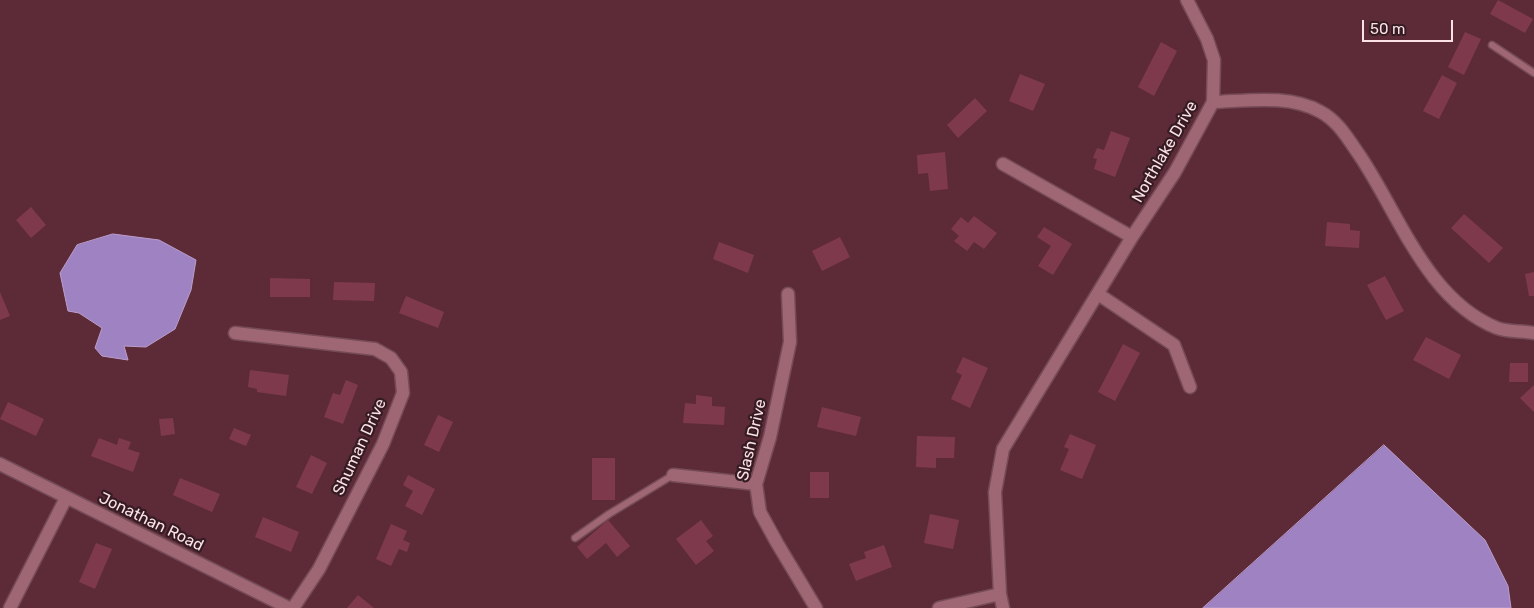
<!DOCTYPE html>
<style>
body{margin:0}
#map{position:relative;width:1534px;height:608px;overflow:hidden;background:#5d2b38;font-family:Rubik,sans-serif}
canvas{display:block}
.scale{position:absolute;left:1362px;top:20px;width:91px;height:22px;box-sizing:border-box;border:2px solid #fce1e6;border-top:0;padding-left:6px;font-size:15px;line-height:18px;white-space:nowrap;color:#fce1e6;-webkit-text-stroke:4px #341c22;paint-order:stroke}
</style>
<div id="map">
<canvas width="1534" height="608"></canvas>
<div class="scale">50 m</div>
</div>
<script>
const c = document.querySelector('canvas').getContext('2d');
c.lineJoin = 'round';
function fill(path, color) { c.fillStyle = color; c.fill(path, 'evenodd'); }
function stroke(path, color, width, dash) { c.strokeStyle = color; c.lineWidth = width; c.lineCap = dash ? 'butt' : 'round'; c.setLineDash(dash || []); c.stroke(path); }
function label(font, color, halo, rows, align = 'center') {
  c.font = font + ' Rubik,sans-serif'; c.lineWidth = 4.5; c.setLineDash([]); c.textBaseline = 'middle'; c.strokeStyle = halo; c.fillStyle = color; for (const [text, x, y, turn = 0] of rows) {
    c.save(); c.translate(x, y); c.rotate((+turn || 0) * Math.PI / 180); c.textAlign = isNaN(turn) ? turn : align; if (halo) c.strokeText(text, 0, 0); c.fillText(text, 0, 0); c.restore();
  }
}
const water = new Path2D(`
 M 113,234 L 159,240 L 196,260 L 191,290 L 175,329 L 146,347 L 124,346 L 128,360 L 102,356 L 95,348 L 102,328 L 79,313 L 68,311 L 60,273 L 77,245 Z
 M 1384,445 L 1485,540 L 1508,586 L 1511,608 L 1203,608 Z`);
fill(water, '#9f82c1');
stroke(water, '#bb9ecc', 1);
fill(new Path2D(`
 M 1498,0 L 1533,19 L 1525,33 L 1490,14 Z
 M 1465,32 L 1481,39 L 1464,75 L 1448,67 Z
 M 1161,42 L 1177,51 L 1154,96 L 1138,87 Z
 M 1020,74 L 1045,84 L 1033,111 L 1009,101 Z
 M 1442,75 L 1457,83 L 1439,119 L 1423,111 Z
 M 975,98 L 987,111 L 958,138 L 947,125 Z
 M 1111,131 L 1130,138 L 1115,177 L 1094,169 L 1097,159 L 1093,158 L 1097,148 L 1104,150 Z
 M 945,152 L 948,189 L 930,191 L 928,173 L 918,174 L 917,155 Z
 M 31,207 L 46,225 L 31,238 L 16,220 Z
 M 1464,214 L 1503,248 L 1489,263 L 1451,228 Z
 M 974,216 L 997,233 L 984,249 L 974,242 L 967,251 L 954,241 L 959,236 L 951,229 L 961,217 L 968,223 Z
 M 1327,222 L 1350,224 L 1350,230 L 1360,231 L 1359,248 L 1325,246 Z
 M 1044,227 L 1072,244 L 1053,275 L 1038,266 L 1051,246 L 1037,237 Z
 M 840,237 L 850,257 L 822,271 L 812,251 Z
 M 719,242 L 754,255 L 748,273 L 713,259 Z
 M 1534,272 L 1534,296 L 1529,296 L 1525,274 Z
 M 1385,276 L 1404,311 L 1386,320 L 1367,285 Z
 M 270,278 L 310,279 L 310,297 L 270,297 Z
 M 334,282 L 375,283 L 374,301 L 333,300 Z
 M 0,292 L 10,316 L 0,320 Z
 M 406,296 L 444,312 L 438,328 L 399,313 Z
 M 1426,337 L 1461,355 L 1449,379 L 1413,360 Z
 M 1123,344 L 1140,353 L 1115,401 L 1098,392 Z
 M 963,357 L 988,368 L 970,408 L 951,399 L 962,375 L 956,372 Z
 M 1510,363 L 1528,363 L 1528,382 L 1509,382 Z
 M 250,370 L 289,375 L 286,396 L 257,392 L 257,389 L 248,387 Z
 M 346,380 L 358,385 L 343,424 L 324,417 L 333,393 L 340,395 Z
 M 1534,385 L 1534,412 L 1520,398 Z
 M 696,395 L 712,397 L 712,406 L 725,407 L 724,425 L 683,423 L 685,403 L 696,404 Z
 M 8,402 L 44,419 L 36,436 L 0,419 Z
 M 822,407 L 861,417 L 856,436 L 817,427 Z
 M 438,415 L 453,422 L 439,452 L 424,445 Z
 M 173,418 L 175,434 L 161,436 L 159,419 Z
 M 234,428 L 251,435 L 246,446 L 229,439 Z
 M 1070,434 L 1096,445 L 1082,479 L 1060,470 L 1069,449 L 1064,447 Z
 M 917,436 L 955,437 L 954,458 L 936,458 L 936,468 L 916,467 Z
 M 99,438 L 117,445 L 119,438 L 131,442 L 128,449 L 140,453 L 133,472 L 91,456 Z
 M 311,455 L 327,463 L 312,494 L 296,487 Z
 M 592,458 L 615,458 L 615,500 L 592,500 Z
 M 810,472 L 829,472 L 829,498 L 810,498 Z
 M 408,475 L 435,489 L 422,515 L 405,506 L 413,491 L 403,485 Z
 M 180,478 L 220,494 L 212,512 L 173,495 Z
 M 930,514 L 959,520 L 953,549 L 924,543 Z
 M 263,517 L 299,532 L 291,552 L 255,537 Z
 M 608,520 L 630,546 L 617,557 L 606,543 L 587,559 L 577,547 Z
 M 701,520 L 713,536 L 706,541 L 714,551 L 696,565 L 676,539 Z
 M 391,524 L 407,531 L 403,540 L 410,543 L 407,552 L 399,549 L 391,566 L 376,559 Z
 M 96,543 L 112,549 L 95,589 L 79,582 Z
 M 884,545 L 892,567 L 856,581 L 849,564 L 866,558 L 864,552 Z
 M 358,595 L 374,608 L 347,608 Z`), '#7e3a4c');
const service = new Path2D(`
 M 1492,45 L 1534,73
 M 575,538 L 609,514 L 673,475`);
const minor = new Path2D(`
 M 1213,102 C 1247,101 1289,94 1321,112 C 1339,122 1348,139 1360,156 C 1399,214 1427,300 1497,328 C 1507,332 1522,331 1534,333
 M 1003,164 L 1132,237
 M 788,294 L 790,342 L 770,437 L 756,484 L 760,512 L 777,543 L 816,608
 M 1098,294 L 1174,345 L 1190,387
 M 235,333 L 375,349 L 391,358 L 401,372 L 403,393 L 383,444 L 319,569 L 293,608
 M 0,464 L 289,608
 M 673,475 L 756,484
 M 10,608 L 66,498
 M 939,608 L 1000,594
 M 1003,608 L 1000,594 L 995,492 L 1003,449 L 1132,237 L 1175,172 L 1213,102 L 1214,60 L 1207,39 L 1187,0`);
stroke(service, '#754b57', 9);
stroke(minor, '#754b57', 15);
stroke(service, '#9f6673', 6);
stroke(minor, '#9f6673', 12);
label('16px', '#fce1e6', '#341c22', [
 ["Northlake Drive",1165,152,-60],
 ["Slash Drive",752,440,-77],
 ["Shuman Drive",360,447,-65],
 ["Jonathan Road",151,522,26]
]);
</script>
